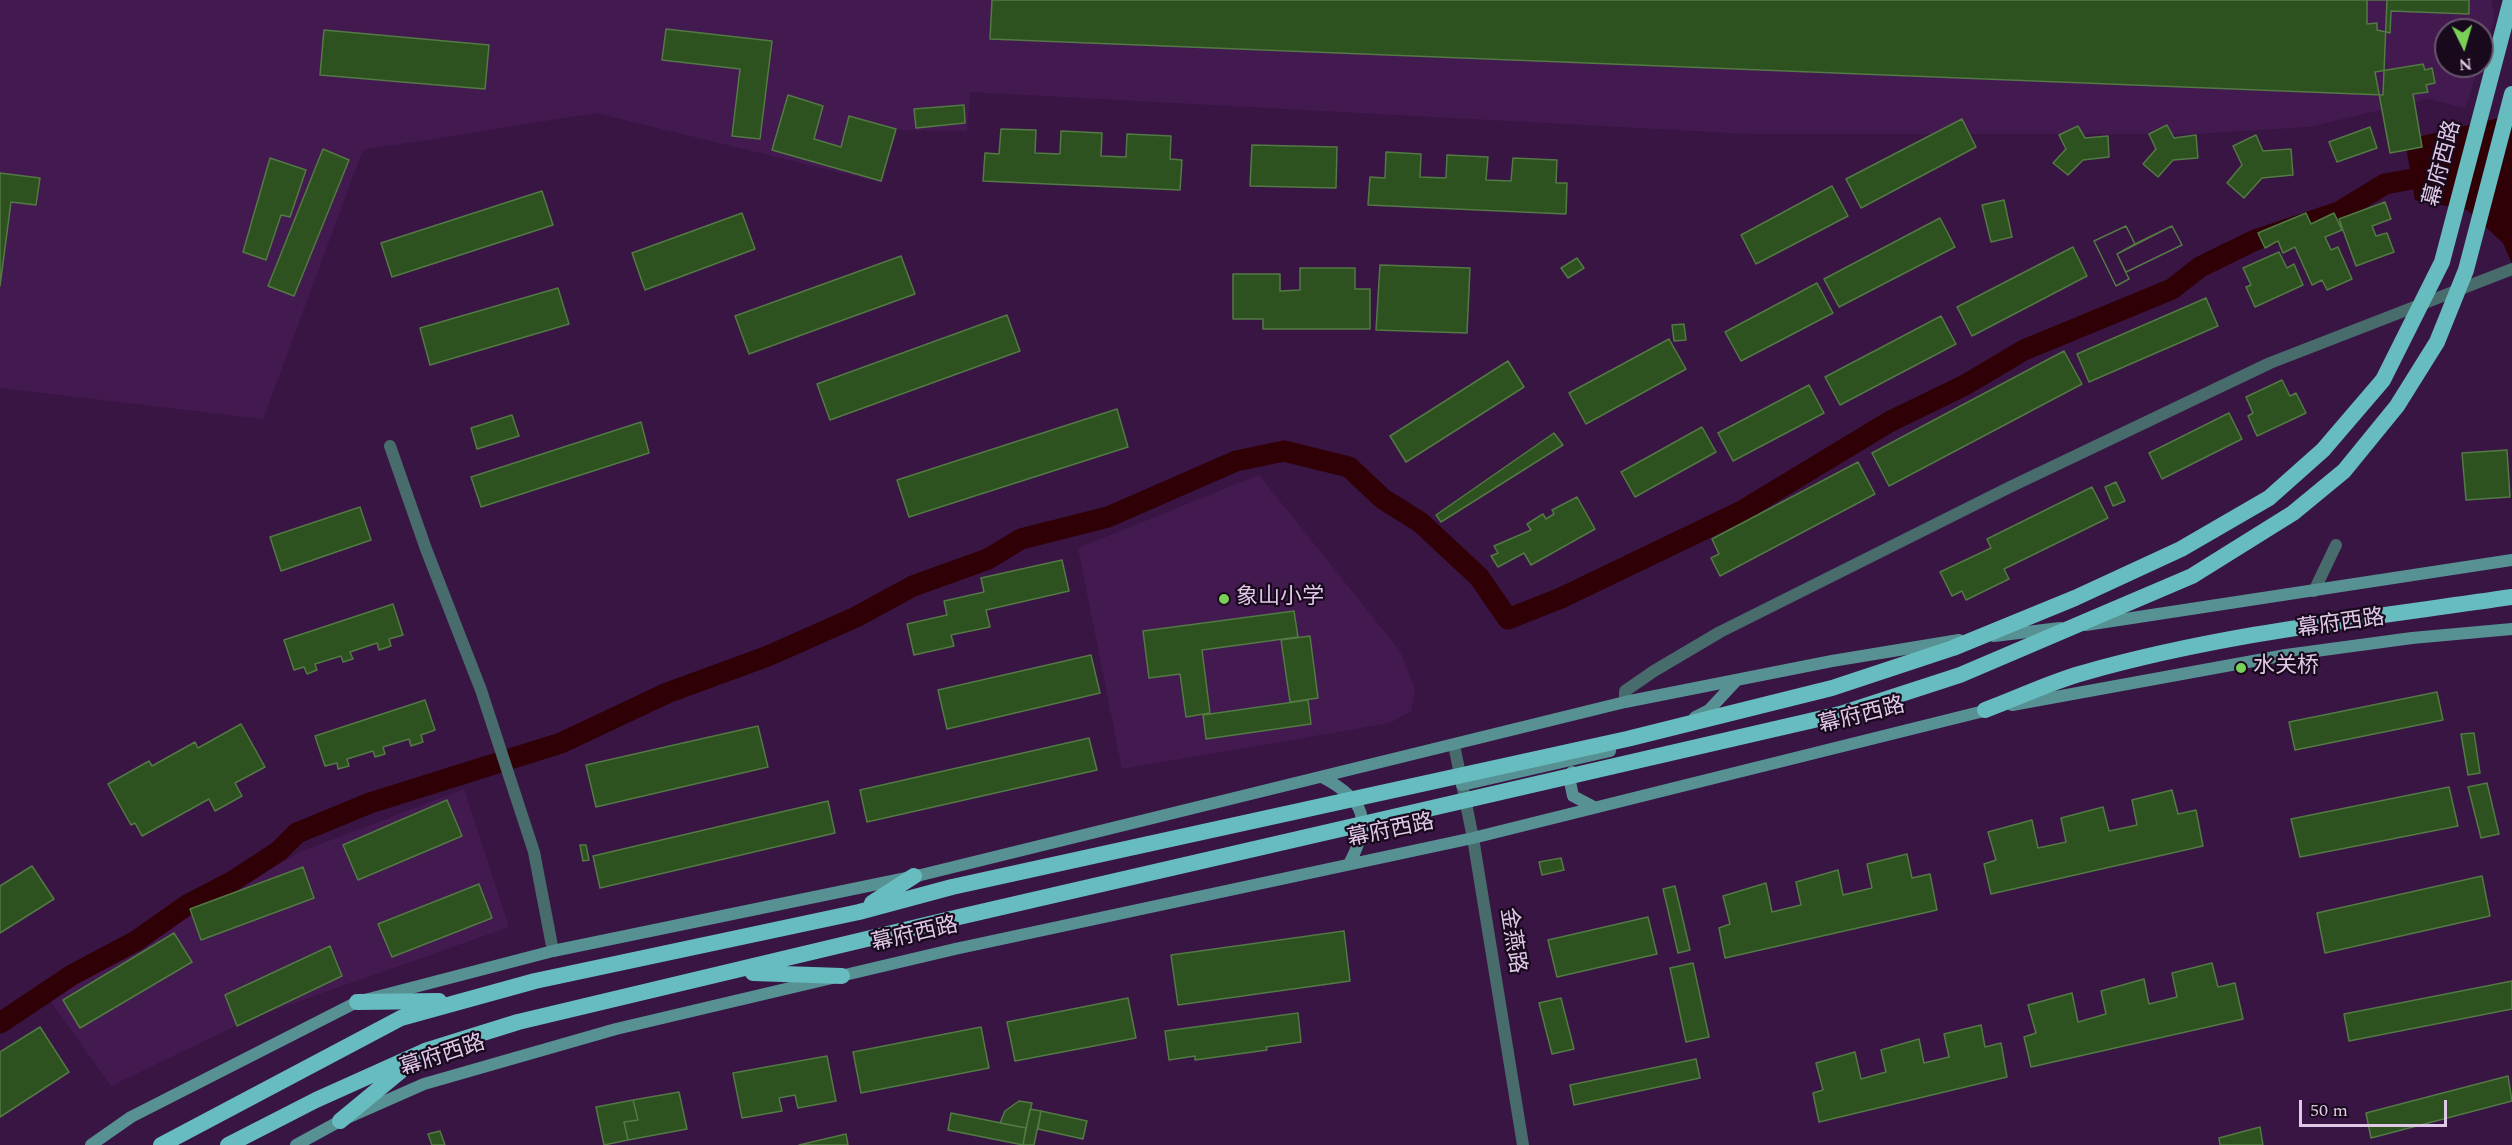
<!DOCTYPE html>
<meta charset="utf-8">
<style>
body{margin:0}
#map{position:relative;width:2512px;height:1145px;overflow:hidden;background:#391543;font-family:Spectral,serif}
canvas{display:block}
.north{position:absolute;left:2434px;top:18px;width:60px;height:60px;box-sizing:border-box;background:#18091d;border:2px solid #68566d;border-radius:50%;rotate:175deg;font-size:16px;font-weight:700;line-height:24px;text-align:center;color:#dfc9e6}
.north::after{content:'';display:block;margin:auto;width:21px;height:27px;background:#7ad157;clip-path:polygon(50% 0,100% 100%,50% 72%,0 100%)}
.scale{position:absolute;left:2299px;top:1100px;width:148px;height:27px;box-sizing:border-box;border:3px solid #dfc9e6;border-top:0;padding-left:8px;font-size:18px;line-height:21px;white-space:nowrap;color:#dfc9e6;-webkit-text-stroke:4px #18091d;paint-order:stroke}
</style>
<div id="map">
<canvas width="2512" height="1145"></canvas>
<div class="north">N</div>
<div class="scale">50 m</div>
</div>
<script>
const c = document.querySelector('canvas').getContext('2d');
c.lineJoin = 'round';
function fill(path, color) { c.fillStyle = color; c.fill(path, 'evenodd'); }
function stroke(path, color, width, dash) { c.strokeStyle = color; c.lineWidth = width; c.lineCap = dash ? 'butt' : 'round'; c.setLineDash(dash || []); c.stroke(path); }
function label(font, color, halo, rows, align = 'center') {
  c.font = font + ' Spectral,"Noto Sans SC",serif'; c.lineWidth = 4.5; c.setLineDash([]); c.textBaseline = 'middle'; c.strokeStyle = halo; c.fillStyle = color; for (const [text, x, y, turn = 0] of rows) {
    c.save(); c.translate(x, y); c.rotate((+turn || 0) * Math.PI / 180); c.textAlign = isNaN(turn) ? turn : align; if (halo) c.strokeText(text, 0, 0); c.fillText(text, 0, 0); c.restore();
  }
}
fill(new Path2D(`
 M 0,0 L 2492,0 L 2494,21 L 2482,56 L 2482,30 L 2446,30 L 2446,66 L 2479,66 L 2465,108 L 2428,99 L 2309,127 L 2193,134 L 1750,134 L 970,92 L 967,131 L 894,130 L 883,183 L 596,113 L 363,150 L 263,419 L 0,388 Z
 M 1259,475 L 1400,651 L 1415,689 L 1411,711 L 1390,723 L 1122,769 L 1078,548 Z
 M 464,789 L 509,927 L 252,1018 L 111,1086 L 49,999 L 300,852 Z`), '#431a4f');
fill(new Path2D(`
 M 2512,96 L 2512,264 L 2503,243 L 2467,210 L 2415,200 L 2405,140 L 2507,116 Z`), '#2f0005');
stroke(new Path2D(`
 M 0,1023 L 72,975 L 136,941 L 187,905 L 233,881 L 279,851 L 297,833 L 370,803 L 561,743 L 667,693 L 768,656 L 856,617 L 913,586 L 988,559 L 1021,539 L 1108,517 L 1236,461 L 1284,451 L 1349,467 L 1383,499 L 1420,522 L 1479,577 L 1508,619 L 1561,598 L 1742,511 L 1889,422 L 1965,385 L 2024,350 L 2172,289 L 2200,267 L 2255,240 L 2339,212 L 2385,184 L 2439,174`), '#2f0005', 21);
const building = new Path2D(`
 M 992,0 L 2387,0 L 2383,95 L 990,39 Z
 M 2367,0 L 2469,0 L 2469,14 L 2391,11 L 2390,33 L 2377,30 L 2377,23 L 2367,24 Z
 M 666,29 L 772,41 L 760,139 L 732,136 L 740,69 L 662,60 Z
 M 324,30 L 489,45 L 485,89 L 320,75 Z
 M 2423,64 L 2425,70 L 2432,68 L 2435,83 L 2426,85 L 2428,92 L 2413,94 L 2422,147 L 2390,153 L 2375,72 Z
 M 788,95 L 823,106 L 814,139 L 841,147 L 849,116 L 896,129 L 881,181 L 772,150 Z
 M 964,105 L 965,123 L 916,128 L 914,109 Z
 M 1962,119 L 1976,147 L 1861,208 L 1846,179 Z
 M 2167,125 L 2174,138 L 2196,135 L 2198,158 L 2173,160 L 2158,177 L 2143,164 L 2156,149 L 2149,134 Z
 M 2078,126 L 2085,138 L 2108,136 L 2109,157 L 2083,160 L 2068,175 L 2053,163 L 2066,149 L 2059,135 Z
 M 2370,127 L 2377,148 L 2337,162 L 2329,142 Z
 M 1001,129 L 1036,130 L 1035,153 L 1060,154 L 1061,131 L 1102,133 L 1101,156 L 1126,157 L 1127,134 L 1171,136 L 1170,159 L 1182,160 L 1180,190 L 983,181 L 985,153 L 999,154 Z
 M 2256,135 L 2263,151 L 2291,149 L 2293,175 L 2262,178 L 2244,198 L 2227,183 L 2242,165 L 2233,146 Z
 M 1252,145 L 1337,147 L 1336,188 L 1250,186 Z
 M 323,149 L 349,160 L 294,296 L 268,286 Z
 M 1386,152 L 1421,154 L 1420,177 L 1446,178 L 1447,155 L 1488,157 L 1486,180 L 1511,181 L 1513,158 L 1557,160 L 1556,183 L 1567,183 L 1566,214 L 1368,205 L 1370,177 L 1385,178 Z
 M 270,158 L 306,170 L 290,217 L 281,215 L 266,260 L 243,252 Z
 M 0,173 L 40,178 L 36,205 L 11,202 L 0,286 Z
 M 1832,186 L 1848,216 L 1756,264 L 1741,235 Z
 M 542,191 L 553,225 L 392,277 L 381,243 Z
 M 2004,200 L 2012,237 L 1991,242 L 1982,205 Z
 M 2385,202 L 2391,219 L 2372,226 L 2376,236 L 2387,233 L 2394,252 L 2356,266 L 2339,219 Z
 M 742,213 L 755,249 L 645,290 L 632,253 Z
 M 2306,213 L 2311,224 L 2334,213 L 2342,230 L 2325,237 L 2331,250 L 2338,247 L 2352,279 L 2327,290 L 2322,280 L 2312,285 L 2295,247 L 2283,253 L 2278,241 L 2265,248 L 2258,233 Z
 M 1940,218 L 1955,247 L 1839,307 L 1824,279 Z
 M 2126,226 L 2135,244 L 2172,226 L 2182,245 L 2126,272 L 2117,254 L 2129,279 L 2116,286 L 2094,241 Z
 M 2126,226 L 2135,244 L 2117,254 L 2129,279 L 2116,286 L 2094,241 Z
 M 2172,226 L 2182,245 L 2126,272 L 2117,254 Z
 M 2073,247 L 2087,276 L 1972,336 L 1957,307 Z
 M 2279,252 L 2287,268 L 2294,264 L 2303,285 L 2255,307 L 2246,287 L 2251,285 L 2243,268 Z
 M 901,256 L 915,294 L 749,354 L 735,316 Z
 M 1577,258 L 1584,268 L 1568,278 L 1561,268 Z
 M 1380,265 L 1470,268 L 1467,333 L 1376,330 Z
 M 1300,268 L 1355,268 L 1355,289 L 1370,289 L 1370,329 L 1263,329 L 1263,319 L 1233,319 L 1233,274 L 1280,274 L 1280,291 L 1300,290 Z
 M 1817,283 L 1833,313 L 1741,361 L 1725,332 Z
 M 558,288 L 569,324 L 430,365 L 420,328 Z
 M 2206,298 L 2218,326 L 2089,382 L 2077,354 Z
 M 1007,315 L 1020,351 L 830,420 L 817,384 Z
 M 1941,316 L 1956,344 L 1840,405 L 1825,377 Z
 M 1684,324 L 1686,340 L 1674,341 L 1672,325 Z
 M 1669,339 L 1686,369 L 1586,424 L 1569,393 Z
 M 2064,351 L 2082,384 L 1889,486 L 1872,453 Z
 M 1508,361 L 1524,387 L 1406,462 L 1390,436 Z
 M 2282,380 L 2290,396 L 2296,393 L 2306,413 L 2257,436 L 2248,416 L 2253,413 L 2246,397 Z
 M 1809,385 L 1824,413 L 1733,461 L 1718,433 Z
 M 1117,409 L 1128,447 L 909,517 L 897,480 Z
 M 2229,413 L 2242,439 L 2162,479 L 2149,453 Z
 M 512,415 L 519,436 L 477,449 L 471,428 Z
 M 641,422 L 649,453 L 481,507 L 471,477 Z
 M 1702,427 L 1716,452 L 1635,497 L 1621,472 Z
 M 1554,433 L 1563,445 L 1441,522 L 1436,515 Z
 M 2507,450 L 2510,497 L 2466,500 L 2462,453 Z
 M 1858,462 L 1875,494 L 1720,576 L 1711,558 L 1719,554 L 1712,539 Z
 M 2116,482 L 2125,501 L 2113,506 L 2105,487 Z
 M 2092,487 L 2108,518 L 2004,569 L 2009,579 L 1966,600 L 1962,591 L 1952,596 L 1940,572 L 1991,548 L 1987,539 Z
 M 1577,497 L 1595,529 L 1531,565 L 1524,553 L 1498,567 L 1491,556 L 1498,553 L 1494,546 L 1531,530 L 1527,524 L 1543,514 L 1546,519 L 1554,514 L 1552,510 Z
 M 360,507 L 371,540 L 281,571 L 270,537 Z
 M 1062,560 L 1069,591 L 986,610 L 990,627 L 951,635 L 954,646 L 914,655 L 907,624 L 947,615 L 944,601 L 984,592 L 981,578 Z
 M 393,604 L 403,635 L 389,639 L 391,646 L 379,650 L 377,643 L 350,652 L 353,659 L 343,662 L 341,656 L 315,664 L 317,670 L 307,674 L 304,667 L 294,670 L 284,640 Z
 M 1294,611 L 1298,637 L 1202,650 L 1210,713 L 1186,717 L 1180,674 L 1149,678 L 1143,631 Z
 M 1310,636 L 1318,698 L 1290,702 L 1281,640 Z
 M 1091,655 L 1100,693 L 947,729 L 938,690 Z
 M 2437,692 L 2443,720 L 2295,750 L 2289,722 Z
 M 425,700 L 435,730 L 421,735 L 423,742 L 411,746 L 409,739 L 383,747 L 385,754 L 375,757 L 373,751 L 347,759 L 349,766 L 338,769 L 337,763 L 325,766 L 315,736 Z
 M 1308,700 L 1311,724 L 1206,739 L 1203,715 Z
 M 241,724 L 265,767 L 235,783 L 242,796 L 215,811 L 209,799 L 142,836 L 135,823 L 131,825 L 108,784 L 149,761 L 152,766 L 195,742 L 198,748 Z
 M 758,726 L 768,767 L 596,807 L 586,765 Z
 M 2474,733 L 2480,773 L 2468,775 L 2461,734 Z
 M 1089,738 L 1097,770 L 867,822 L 860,790 Z
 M 2487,783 L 2499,834 L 2481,838 L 2468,787 Z
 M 2449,787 L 2458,826 L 2300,857 L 2291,819 Z
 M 2172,790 L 2178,814 L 2196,810 L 2203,846 L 1991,894 L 1984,864 L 1996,860 L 1988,832 L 2032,820 L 2038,848 L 2066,842 L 2061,818 L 2103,807 L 2109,831 L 2137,825 L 2132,800 Z
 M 447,800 L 462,836 L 358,880 L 343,845 Z
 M 828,801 L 835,833 L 600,888 L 593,856 Z
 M 580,845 L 586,845 L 589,860 L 583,861 Z
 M 1907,854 L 1912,878 L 1930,874 L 1937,910 L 1725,958 L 1719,928 L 1730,924 L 1723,896 L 1766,883 L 1772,912 L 1801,905 L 1796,882 L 1838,870 L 1843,895 L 1872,888 L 1867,864 Z
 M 1561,858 L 1564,870 L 1542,875 L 1539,862 Z
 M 32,866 L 54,899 L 0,933 L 0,886 Z
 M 303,867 L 314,898 L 201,940 L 190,909 Z
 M 2482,876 L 2490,916 L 2325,953 L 2317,913 Z
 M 479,884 L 492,918 L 392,957 L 378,924 Z
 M 1675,886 L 1690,950 L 1678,953 L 1663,889 Z
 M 1648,917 L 1657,954 L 1557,977 L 1548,940 Z
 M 1344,931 L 1350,981 L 1178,1005 L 1171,955 Z
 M 174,933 L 192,962 L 80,1028 L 63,1000 Z
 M 330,946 L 342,976 L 237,1026 L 225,995 Z
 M 1693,963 L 1709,1037 L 1686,1042 L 1670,968 Z
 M 2212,963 L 2218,987 L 2235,983 L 2243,1019 L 2031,1067 L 2024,1037 L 2036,1033 L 2028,1005 L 2072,993 L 2078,1022 L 2106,1014 L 2101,991 L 2144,979 L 2149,1004 L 2177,997 L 2172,973 Z
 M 2512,981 L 2512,1009 L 2349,1041 L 2344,1014 Z
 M 1128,998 L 1136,1038 L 1015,1061 L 1007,1022 Z
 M 1561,998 L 1574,1049 L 1552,1054 L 1539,1003 Z
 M 1298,1013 L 1301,1042 L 1266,1047 L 1267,1050 L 1195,1060 L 1195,1056 L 1169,1060 L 1165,1031 Z
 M 1981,1025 L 1985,1047 L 2001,1043 L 2007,1077 L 1819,1122 L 1813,1093 L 1823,1090 L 1816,1063 L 1855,1052 L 1861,1079 L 1886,1072 L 1881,1050 L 1919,1039 L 1924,1063 L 1949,1057 L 1944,1034 Z
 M 40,1027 L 69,1072 L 0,1117 L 0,1052 Z
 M 981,1027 L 989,1068 L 861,1093 L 853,1052 Z
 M 827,1056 L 836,1101 L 798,1108 L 795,1095 L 779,1098 L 782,1111 L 742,1118 L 733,1073 Z
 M 1696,1059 L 1700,1078 L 1574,1105 L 1570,1085 Z
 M 2508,1076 L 2512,1101 L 2371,1138 L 2366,1113 Z
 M 679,1092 L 687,1129 L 628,1140 L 624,1122 L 638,1120 L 633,1100 Z
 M 633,1100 L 638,1120 L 624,1122 L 628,1140 L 604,1145 L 596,1107 Z
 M 1019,1101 L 1032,1103 L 1026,1128 L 1000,1123 L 1005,1111 Z
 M 1030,1109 L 1041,1111 L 1034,1145 L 1023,1145 Z
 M 1041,1111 L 1087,1121 L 1083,1139 L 1038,1129 Z
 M 951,1113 L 1026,1128 L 1023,1145 L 948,1130 Z
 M 2260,1127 L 2263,1145 L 2220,1145 L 2219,1138 Z
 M 440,1131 L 445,1145 L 432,1145 L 428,1134 Z
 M 846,1134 L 848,1145 L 799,1145 Z`);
fill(building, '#2d521f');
stroke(building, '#537945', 1.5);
stroke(new Path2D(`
 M 390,446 L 426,549 L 481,690 L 534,852 L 553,951
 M 2314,591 L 2336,545
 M 1625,702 L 1625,691 L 1654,671 L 1720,632 L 2010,487 L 2270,363 L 2512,269
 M 1454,745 L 1473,838 L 1523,1145`), '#486b6c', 12);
stroke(new Path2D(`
 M 2086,625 L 2512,560
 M 1994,636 L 2060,628
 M 2012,705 L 2286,655 L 2412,638 L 2512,629
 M 1695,717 L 1709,710 L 1736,681
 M 1572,772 L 1569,777 L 1573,796 L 1594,807
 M 1322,777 C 1366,800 1372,821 1349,864
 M 1462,785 L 1610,751
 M 91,1145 L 131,1117 L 357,1002 L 553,951 L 921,875 L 1625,702 L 1832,661 L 1959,640
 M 296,1145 L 340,1121 L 424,1084 L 616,1029 L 955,949 L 1473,838 L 1992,709`), '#579193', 12);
stroke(new Path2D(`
 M 1985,710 C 2018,698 2050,682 2083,673 C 2223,633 2369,618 2512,597
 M 872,903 L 914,876
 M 753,973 L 842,976
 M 357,1002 L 439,1001
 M 340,1121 L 409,1064
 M 161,1145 L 401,1018 L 535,981 L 859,912 L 952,887 L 1627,739 L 1832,688 L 1953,648 L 2075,598 L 2181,549 L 2269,498 L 2323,450 L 2383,380 L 2442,262 L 2511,0
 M 228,1145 L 316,1100 L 425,1051 L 518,1022 L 959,917 L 1840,714 L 1960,675 L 2192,576 L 2293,513 L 2344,471 L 2397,406 L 2437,342 L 2466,270 L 2512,94`), '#66bcbe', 16);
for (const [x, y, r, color] of [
 [1224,599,6,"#7ad157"],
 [2241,668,6,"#7ad157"]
]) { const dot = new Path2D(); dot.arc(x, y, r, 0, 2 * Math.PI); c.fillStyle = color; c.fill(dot); stroke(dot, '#18091d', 2); }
label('22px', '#dfc9e6', '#18091d', [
 ["幕府西路",2444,164,-75],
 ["幕府西路",2341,625,-8],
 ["幕府西路",1862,717,-14],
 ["幕府西路",1391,832,-12],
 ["幕府西路",915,936,-13],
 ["金燕路",1511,941,81],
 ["幕府西路",443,1057,-18]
]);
label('22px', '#dfc9e6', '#18091d', [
 ["象山小学",1236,599],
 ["水关桥",2253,668]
], 'left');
</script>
